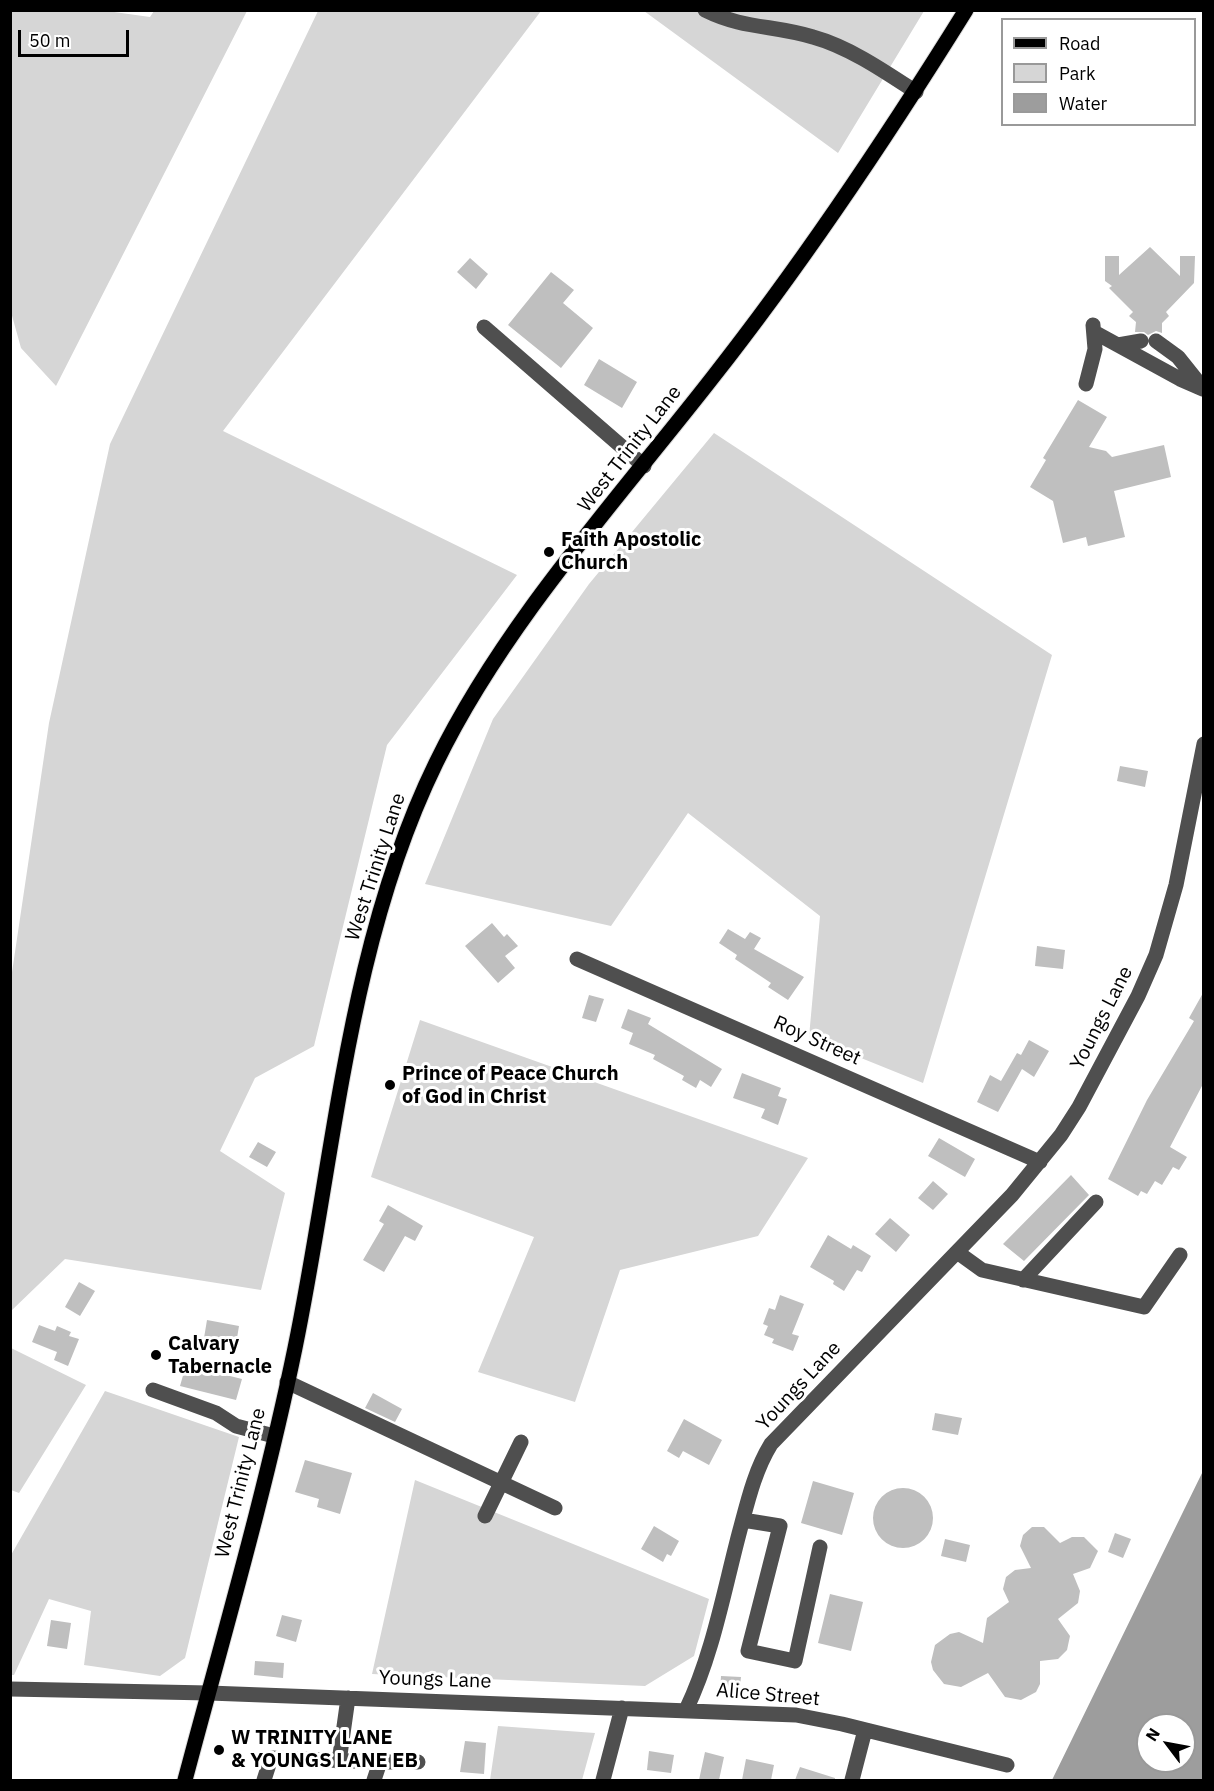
<!DOCTYPE html>
<style>
body{margin:0}
#map{position:relative;width:1214px;height:1791px;overflow:hidden;background:#fff;font-family:"IBM Plex Sans",sans-serif}
canvas{display:block}
.frame{position:absolute;inset:0;border:12px solid #000;pointer-events:none}
.legend{position:absolute;left:1001px;top:18px;width:195px;height:108px;box-sizing:border-box;background:#fff;border:2px solid #999;margin:0;padding:8px 10px;list-style:none;font-size:18px;color:#000}
.legend li{display:flex;align-items:center;gap:12px;height:30px}
.legend b{width:30px;border:2px solid #999}
.north{position:absolute;left:1136px;top:1713px;width:60px;height:60px;box-sizing:border-box;background:#fff;border:2px solid #999;border-radius:50%;rotate:302deg;font-size:16px;font-weight:700;line-height:24px;text-align:center;color:#000}
.north::after{content:'';display:block;margin:auto;width:21px;height:27px;background:#000;clip-path:polygon(50% 0,100% 100%,50% 72%,0 100%)}
.scale{position:absolute;left:18px;top:30px;width:111px;height:27px;box-sizing:border-box;border:3px solid #000;border-top:0;padding-left:8px;font-size:18px;line-height:21px;white-space:nowrap;color:#000;-webkit-text-stroke:4px #fff;paint-order:stroke}
</style>
<div id="map">
<canvas width="1214" height="1791"></canvas>
<div class="frame"></div>
<ul class="legend">
<li><b style="height:8px;background:#000"></b>Road</li>
<li><b style="height:16px;background:#d6d6d6"></b>Park</li>
<li><b style="height:16px;background:#9d9d9d"></b>Water</li>
</ul>
<div class="north">N</div>
<div class="scale">50 m</div>
</div>
<script>
const c = document.querySelector('canvas').getContext('2d');
c.lineJoin = 'round';
function fill(path, color) { c.fillStyle = color; c.fill(path, 'evenodd'); }
function stroke(path, color, width, dash) { c.strokeStyle = color; c.lineWidth = width; c.lineCap = dash ? 'butt' : 'round'; c.setLineDash(dash || []); c.stroke(path); }
function label(font, color, halo, rows, align = 'center') {
  c.font = font + ' "IBM Plex Sans",sans-serif'; c.lineWidth = 6; c.setLineDash([]); c.textBaseline = 'middle'; c.strokeStyle = halo; c.fillStyle = color; for (const [text, x, y, turn = 0] of rows) {
    c.save(); c.translate(x, y); c.rotate((+turn || 0) * Math.PI / 180); c.textAlign = isNaN(turn) ? turn : align; if (halo) c.strokeText(text, 0, 0); c.fillText(text, 0, 0); c.restore();
  }
}
fill(new Path2D(`
 M 10,11 L 107,11 L 150,17 L 154,11 L 247,11 L 56,386 L 21,348 L 11,312 Z
 M 318,11 L 541,11 L 223,431 L 517,575 L 387,745 L 314,1046 L 255,1078 L 220,1151 L 285,1193 L 261,1290 L 65,1259 L 11,1311 L 11,979 L 49,723 L 110,444 Z
 M 644,11 L 924,11 L 838,153 Z
 M 714,433 L 1052,655 L 923,1083 L 809,1037 L 820,916 L 688,813 L 611,926 L 425,884 L 493,719 L 589,584 Z
 M 420,1020 L 808,1158 L 758,1236 L 620,1270 L 575,1402 L 478,1372 L 534,1237 L 371,1177 Z
 M 11,1348 L 86,1385 L 19,1493 L 11,1490 Z
 M 105,1391 L 239,1437 L 185,1658 L 160,1676 L 84,1665 L 91,1611 L 49,1599 L 14,1675 L 11,1675 L 11,1555 Z
 M 415,1480 L 709,1599 L 694,1656 L 645,1686 L 372,1674 Z
 M 498,1726 L 595,1733 L 582,1780 L 490,1780 Z`), '#d6d6d6');
fill(new Path2D(`
 M 1203,1471 L 1203,1780 L 1052,1780 ZM 1148,1725 L 1184,1725 L 1184,1761 L 1148,1761 Z`), '#9d9d9d');
fill(new Path2D(`
 M 1150,247 L 1180,276 L 1180,256 L 1195,256 L 1194,283 L 1166,312 L 1169,316 L 1162,323 L 1162,333 L 1156,331 L 1148,335 L 1144,332 L 1135,332 L 1136,322 L 1129,316 L 1133,312 L 1109,288 L 1112,286 L 1105,281 L 1105,256 L 1119,256 L 1119,275 Z
 M 470,258 L 488,274 L 476,289 L 457,272 Z
 M 551,272 L 574,290 L 563,303 L 593,328 L 561,368 L 508,325 Z
 M 599,359 L 637,382 L 622,408 L 584,385 Z
 M 1078,400 L 1107,417 L 1089,447 L 1106,451 L 1112,457 L 1164,445 L 1171,477 L 1114,491 L 1125,537 L 1088,546 L 1086,537 L 1063,543 L 1053,501 L 1030,487 L 1046,460 L 1043,458 Z
 M 1120,766 L 1148,771 L 1145,787 L 1117,781 Z
 M 492,923 L 504,937 L 507,934 L 518,946 L 505,956 L 515,968 L 498,983 L 465,946 Z
 M 728,929 L 745,939 L 750,932 L 761,938 L 754,949 L 804,977 L 788,1000 L 768,987 L 771,983 L 735,959 L 737,955 L 719,943 Z
 M 1037,946 L 1065,950 L 1063,969 L 1035,966 Z
 M 1203,993 L 1203,1084 L 1170,1147 L 1187,1157 L 1179,1170 L 1173,1167 L 1162,1185 L 1155,1181 L 1147,1194 L 1141,1191 L 1138,1196 L 1108,1179 L 1147,1100 L 1194,1021 L 1189,1018 Z
 M 589,995 L 604,999 L 596,1022 L 582,1018 Z
 M 628,1009 L 651,1018 L 648,1024 L 722,1069 L 711,1087 L 700,1080 L 696,1088 L 682,1080 L 684,1076 L 653,1059 L 655,1055 L 629,1044 L 633,1033 L 621,1028 Z
 M 1029,1040 L 1049,1051 L 1034,1077 L 1022,1069 L 998,1112 L 977,1102 L 990,1075 L 1001,1081 L 1017,1053 L 1021,1055 Z
 M 742,1073 L 781,1088 L 778,1096 L 787,1099 L 778,1125 L 761,1118 L 765,1109 L 733,1098 Z
 M 939,1138 L 975,1159 L 965,1177 L 928,1156 Z
 M 258,1142 L 276,1152 L 267,1167 L 249,1157 Z
 M 1071,1175 L 1089,1195 L 1024,1261 L 1003,1244 Z
 M 933,1181 L 948,1194 L 933,1210 L 918,1198 Z
 M 388,1205 L 423,1226 L 415,1241 L 405,1236 L 384,1272 L 363,1260 L 384,1224 L 379,1221 Z
 M 890,1218 L 910,1235 L 896,1252 L 875,1234 Z
 M 828,1235 L 851,1249 L 853,1245 L 871,1256 L 862,1272 L 857,1270 L 844,1291 L 833,1284 L 834,1281 L 810,1267 Z
 M 79,1282 L 95,1291 L 80,1316 L 65,1307 Z
 M 780,1295 L 804,1304 L 792,1334 L 799,1336 L 793,1351 L 772,1343 L 774,1339 L 764,1335 L 768,1326 L 763,1324 L 769,1308 L 775,1310 Z
 M 207,1320 L 239,1326 L 236,1344 L 204,1338 Z
 M 39,1325 L 55,1331 L 57,1326 L 71,1332 L 69,1336 L 79,1339 L 68,1366 L 54,1360 L 57,1352 L 32,1342 Z
 M 186,1365 L 242,1379 L 236,1400 L 180,1386 Z
 M 373,1393 L 402,1409 L 395,1422 L 365,1408 Z
 M 935,1413 L 962,1418 L 958,1435 L 932,1430 Z
 M 684,1419 L 722,1440 L 709,1465 L 683,1451 L 679,1458 L 667,1451 Z
 M 305,1460 L 352,1473 L 340,1514 L 317,1507 L 319,1499 L 295,1492 Z
 M 813,1481 L 854,1493 L 842,1535 L 801,1523 Z
 M873 1518a30 30 0 1 1 60 0a30 30 0 1 1-60 0Z
 M 654,1526 L 679,1541 L 671,1556 L 667,1554 L 663,1562 L 641,1549 Z
 M 1032,1527 L 1044,1527 L 1060,1543 L 1072,1537 L 1084,1537 L 1098,1551 L 1090,1568 L 1073,1574 L 1080,1591 L 1078,1603 L 1058,1619 L 1070,1636 L 1067,1650 L 1058,1659 L 1040,1661 L 1040,1684 L 1036,1692 L 1021,1700 L 1005,1697 L 988,1673 L 961,1687 L 944,1684 L 933,1670 L 931,1662 L 935,1645 L 950,1634 L 959,1632 L 983,1643 L 987,1618 L 1009,1602 L 1003,1589 L 1006,1577 L 1015,1570 L 1031,1568 L 1020,1546 L 1023,1535 Z
 M 1115,1533 L 1131,1539 L 1123,1558 L 1108,1552 Z
 M 945,1539 L 970,1545 L 966,1562 L 941,1556 Z
 M 830,1594 L 863,1602 L 851,1651 L 818,1643 Z
 M 282,1615 L 302,1620 L 296,1642 L 276,1636 Z
 M 51,1620 L 71,1623 L 67,1649 L 47,1646 Z
 M 255,1661 L 284,1663 L 283,1678 L 254,1675 Z
 M 721,1676 L 741,1677 L 739,1694 L 720,1693 Z
 M 465,1741 L 486,1743 L 484,1774 L 460,1772 Z
 M 649,1751 L 674,1755 L 671,1773 L 647,1770 Z
 M 705,1752 L 724,1757 L 719,1780 L 699,1780 Z
 M 746,1759 L 774,1765 L 771,1780 L 742,1780 Z
 M 800,1767 L 835,1778 L 835,1780 L 795,1780 Z`), '#bfbfbf');
const major = new Path2D(`
 M 185,1780 C 223,1637 265,1494 295,1348 C 335,1154 348,943 436,763 C 504,623 618,499 713,377 C 805,260 887,137 966,10`);
stroke(major, '#dbdbdb', 17);
stroke(new Path2D(`
 M 705,10 C 743,29 774,25 813,37 C 849,47 884,71 916,92
 M 484,327 L 644,466
 M 1094,332 L 1180,379 L 1203,389
 M 1156,341 L 1178,357 L 1202,387
 M 1118,345 L 1141,341
 M 1086,384 L 1095,349 L 1093,325
 M 577,959 L 1040,1162
 M 957,1252 L 982,1270 L 1144,1307 L 1180,1255
 M 1023,1280 L 1096,1202
 M 287,1382 L 555,1508
 M 153,1390 L 216,1413 L 236,1426 L 274,1436
 M 485,1516 L 521,1442
 M 743,1520 L 780,1526 L 748,1651 L 795,1661 L 820,1547
 M 10,1689 L 209,1693 L 796,1715 L 842,1724 L 1007,1765
 M 686,1710 C 713,1654 724,1590 740,1530 C 748,1500 755,1470 771,1444 L 1012,1195 L 1061,1135 L 1079,1107 L 1138,996 L 1156,955 L 1176,885 L 1204,744
 M 339,1762 L 348,1698
 M 380,1762 L 418,1762
 M 264,1780 L 271,1758 L 380,1762 L 374,1780
 M 603,1780 L 622,1708
 M 852,1780 L 865,1730`), '#4f4f4f', 15);
stroke(major, '#000', 15);
for (const [x, y, r, color] of [
 [549,552,6,"#000"],
 [390,1085,6,"#000"],
 [156,1355,6,"#000"],
 [219,1750,6,"#000"]
]) { const dot = new Path2D(); dot.arc(x, y, r, 0, 2 * Math.PI); c.fillStyle = color; c.fill(dot); stroke(dot, '#fff', 2); }
label('20px', '#000', '#fff', [
 ["West Trinity Lane",630,449,-52],
 ["West Trinity Lane",376,867,-72],
 ["Youngs Lane",1102,1018,-63],
 ["Roy Street",817,1041,24],
 ["Youngs Lane",799,1386,-47],
 ["West Trinity Lane",241,1483,-76],
 ["Youngs Lane",435,1680,2],
 ["Alice Street",768,1695,5]
]);
label('bold 20px', '#000', '#fff', [
 ["Faith Apostolic",561,540],
 ["Church",561,563],
 ["Prince of Peace Church",402,1074],
 ["of God in Christ",402,1097],
 ["Calvary",168,1344],
 ["Tabernacle",168,1367],
 ["W TRINITY LANE",231,1738],
 ["& YOUNGS LANE EB",231,1761]
], 'left');
</script>
